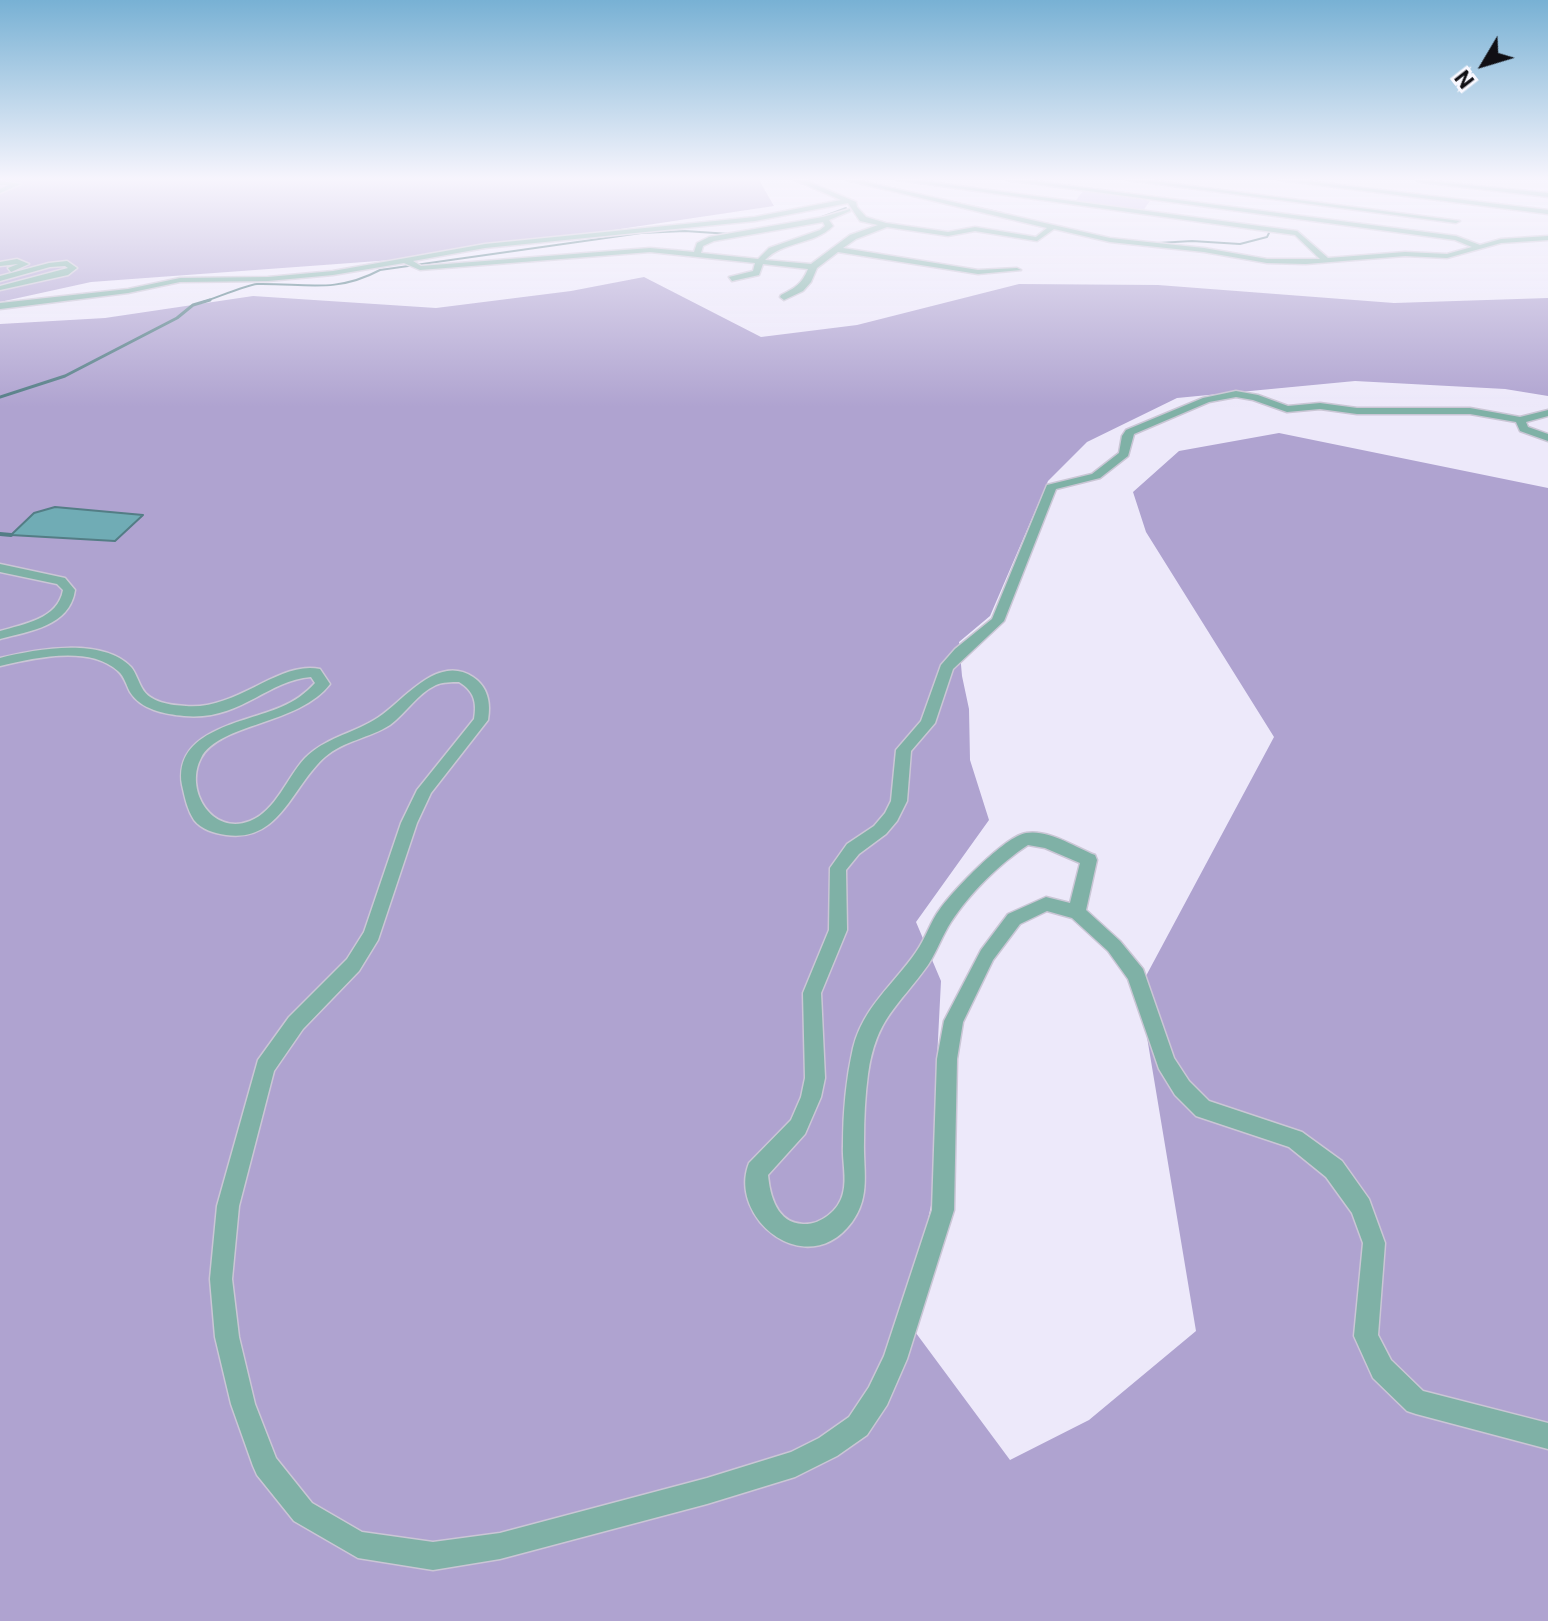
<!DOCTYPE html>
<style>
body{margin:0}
#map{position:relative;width:1548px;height:1621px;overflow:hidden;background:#ede9fa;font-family:Roboto,sans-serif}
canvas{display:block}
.north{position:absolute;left:1444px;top:24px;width:80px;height:80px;-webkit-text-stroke:6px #f9f8ff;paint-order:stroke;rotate:232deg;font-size:22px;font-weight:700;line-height:32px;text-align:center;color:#100f14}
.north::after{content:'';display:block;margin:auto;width:28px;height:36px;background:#100f14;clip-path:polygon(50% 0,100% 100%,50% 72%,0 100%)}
</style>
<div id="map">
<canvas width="1548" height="1621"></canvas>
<div class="north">N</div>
</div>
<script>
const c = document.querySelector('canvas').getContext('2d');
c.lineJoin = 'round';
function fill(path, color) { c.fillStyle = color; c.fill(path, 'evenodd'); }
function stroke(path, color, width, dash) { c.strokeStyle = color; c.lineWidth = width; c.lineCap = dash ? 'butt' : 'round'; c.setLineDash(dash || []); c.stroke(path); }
fill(new Path2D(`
 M 1083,191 L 1146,200 L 1150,201 L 1142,212 L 1074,203 Z`), '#cabfea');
fill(new Path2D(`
 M 0,180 L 759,180 L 774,206 L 433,257 L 91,282 L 0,302 Z
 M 644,277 L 761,337 L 857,325 L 1019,284 L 1158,285 L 1394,303 L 1548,298 L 1548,396 L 1505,389 L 1355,381 L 1177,398 L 1087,442 L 1048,481 L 990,616 L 959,642 L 962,676 L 969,709 L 970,760 L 989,820 L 916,922 L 941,981 L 936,1078 L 939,1167 L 925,1234 L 913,1329 L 1010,1460 L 1089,1420 L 1196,1331 L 1139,989 L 1274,737 L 1146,532 L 1133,492 L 1179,451 L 1279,433 L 1548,488 L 1548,1621 L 0,1621 L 0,324 L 105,318 L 253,296 L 436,308 L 571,291 Z`), '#afa3d0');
const water = new Path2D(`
 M 55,507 L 143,515 L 115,541 L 11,535 L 34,513 Z`);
fill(water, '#70acb5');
stroke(water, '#537d85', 2);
stroke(new Path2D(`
 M 907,192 L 1002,213
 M 819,218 L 846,208
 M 1158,243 L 1192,241 L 1240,244 L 1267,237 L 1269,233
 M 203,302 C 216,298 246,285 257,284 C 304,283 335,294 380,270 L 641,233 L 685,231 L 730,234`), '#537d85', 2);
stroke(new Path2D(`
 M 0,397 L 65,376 L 177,318 L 193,305 L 210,300`), '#537d85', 3);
stroke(new Path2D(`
 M 0,534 L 11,535`), '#537d85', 4);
const minor = new Path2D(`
 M 795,180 L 804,180 L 856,202 L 857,207 L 866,217 L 886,223 L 948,232 L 975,227 L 1036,237 L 1047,228 L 846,180 L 857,180 L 1110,238 L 1204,248 L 1267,259 L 1320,259 L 1295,235 L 897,180 L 914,180 L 1297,231 L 1328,258 L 1405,252 L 1447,254 L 1472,247 L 1455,240 L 1006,180 L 1024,180 L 1456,236 L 1480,245 L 1501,239 L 1548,236 L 1548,240 L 1501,243 L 1447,258 L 1405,256 L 1306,264 L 1267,263 L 1204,252 L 1110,242 L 1054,229 L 1037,241 L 975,231 L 948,236 L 887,227 L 856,239 L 843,248 L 978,270 L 1017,268 L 1021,270 L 978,274 L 838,252 L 817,268 L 811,282 L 803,291 L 784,300 L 780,297 L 781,295 C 795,288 802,284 808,269 L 763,264 L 759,275 L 732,281 L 729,277 L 753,271 L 755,263 L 650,252 L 420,270 L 404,263 L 333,275 L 268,281 L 180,282 L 128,293 L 0,309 L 0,303 L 128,289 L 180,278 L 268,277 L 333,271 L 485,244 L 755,217 L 841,200 ZM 848,203 L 860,221 L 878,225 L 850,235 L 811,264 L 765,260 C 783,241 814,245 833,226 L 829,220 L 850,211 L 850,209 L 823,217 L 709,237 L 697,243 L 694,252 L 650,248 L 421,266 L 413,261 L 485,248 L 755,221 ZM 823,222 L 825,226 L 820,230 L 769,248 L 758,259 L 701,253 L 703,246 L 714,241 Z
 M 1127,180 L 1145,180 L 1460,221 L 1456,223 Z
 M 1279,180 L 1298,180 L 1548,210 L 1548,214 Z
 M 1417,180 L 1548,193 L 1548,197 L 1420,182 Z
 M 0,181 L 21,184 L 0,193 L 0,189 L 8,185 L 0,185 Z
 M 17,259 L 29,264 L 11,272 L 8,268 L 18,264 L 0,266 L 0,262 Z
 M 67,261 L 77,268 L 68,275 L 0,290 L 0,286 L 68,268 L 65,266 L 50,267 L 0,281 L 0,276 L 49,263 Z
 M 1236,391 L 1258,395 L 1288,406 L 1320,403 L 1357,408 L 1470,408 L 1520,417 L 1548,410 L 1548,416 L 1526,422 L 1528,427 L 1548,434 L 1548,441 L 1520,431 L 1516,422 L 1470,414 L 1357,414 L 1320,409 L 1287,412 L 1253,400 L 1236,397 L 1209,402 L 1134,434 L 1128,456 L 1100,478 L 1056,489 L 1004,621 L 953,669 L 935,723 L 911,751 L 907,801 L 897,821 L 886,834 L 859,854 L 846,870 L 847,930 L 821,993 L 825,1078 L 821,1097 L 805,1134 L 768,1175 C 770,1196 777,1223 803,1224 C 820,1225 839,1211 843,1193 C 847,1178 842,1160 843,1145 C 843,1112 846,1079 853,1048 C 863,1007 894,984 916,952 C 926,938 930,922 940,909 C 953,891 1005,836 1026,833 C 1048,829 1075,847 1095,855 L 1097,860 L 1086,910 L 1120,941 L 1143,969 L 1174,1058 L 1189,1081 L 1209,1101 L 1302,1132 L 1342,1161 L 1369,1199 L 1385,1243 L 1378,1335 L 1391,1360 L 1423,1391 L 1548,1423 L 1548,1449 L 1416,1414 L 1407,1411 L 1373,1378 L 1354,1336 L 1363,1243 L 1352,1213 L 1326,1177 L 1289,1147 L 1196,1116 L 1175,1095 L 1159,1069 L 1128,979 L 1108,951 L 1072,918 L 1047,911 L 1020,924 L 993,960 L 963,1022 L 957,1059 L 954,1210 L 907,1359 L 887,1405 L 867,1435 L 837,1456 L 795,1477 L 707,1504 L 500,1559 L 433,1570 L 358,1558 L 294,1521 L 257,1475 L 253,1466 L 231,1404 L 215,1337 L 210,1279 L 217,1206 L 258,1060 L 289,1017 L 347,959 L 364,932 L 401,823 L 417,790 L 474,719 C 477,702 474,691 459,682 C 451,682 443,682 436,685 C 417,694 406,713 390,725 C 370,738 343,741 325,757 C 292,786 280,843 226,835 C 214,833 202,830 194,820 C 187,809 185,798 182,785 C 173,730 244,723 281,707 C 295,701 305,694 315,683 L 311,677 C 265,681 241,721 184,716 C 165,714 141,710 130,692 C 126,685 125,677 118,671 C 89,645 34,658 0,666 L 0,658 C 36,649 102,637 131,667 C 136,673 138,681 142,688 C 150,703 171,705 186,706 C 238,710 279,660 320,669 L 330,684 C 299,725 219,723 201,758 C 184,790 212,836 250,821 C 276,811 287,777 305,758 C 325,738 351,734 374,720 C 401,705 436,652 473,677 C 488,687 491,703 488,720 L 431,793 L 417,823 L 378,940 L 359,971 L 303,1029 L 274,1071 L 239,1206 L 232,1279 L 239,1337 L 255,1404 L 276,1458 L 312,1503 L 362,1532 L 433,1542 L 500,1533 L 707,1478 L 791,1452 L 819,1438 L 849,1417 L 869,1387 L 884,1356 L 932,1210 L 937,1059 L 944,1021 L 981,950 L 1008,914 L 1046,897 L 1070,903 L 1080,863 L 1045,848 L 1028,845 C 1000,863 969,894 951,922 C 942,936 937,951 928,965 C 898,1007 876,1018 868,1074 C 865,1096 864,1118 864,1141 C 863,1170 871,1196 852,1222 C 807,1283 727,1218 749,1163 L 791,1120 L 801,1097 L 805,1078 L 803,993 L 829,930 L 830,868 L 847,844 L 874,826 L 885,813 L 891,801 L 896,750 L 921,721 L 941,665 L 955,649 L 992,619 L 1047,485 L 1092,474 L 1119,453 L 1122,436 L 1126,430 L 1203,398 Z
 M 0,564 L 65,578 L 75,590 C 70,626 30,631 0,639 L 0,631 C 24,624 58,619 63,590 L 57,584 L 0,572 Z`);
stroke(minor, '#cac6d5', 3);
fill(minor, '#7fb1a6');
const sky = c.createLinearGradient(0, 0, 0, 407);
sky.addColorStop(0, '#78b1d4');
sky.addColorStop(0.44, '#f7f5fd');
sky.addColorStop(1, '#f7f5fd00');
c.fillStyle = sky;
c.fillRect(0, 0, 1548, 407);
</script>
